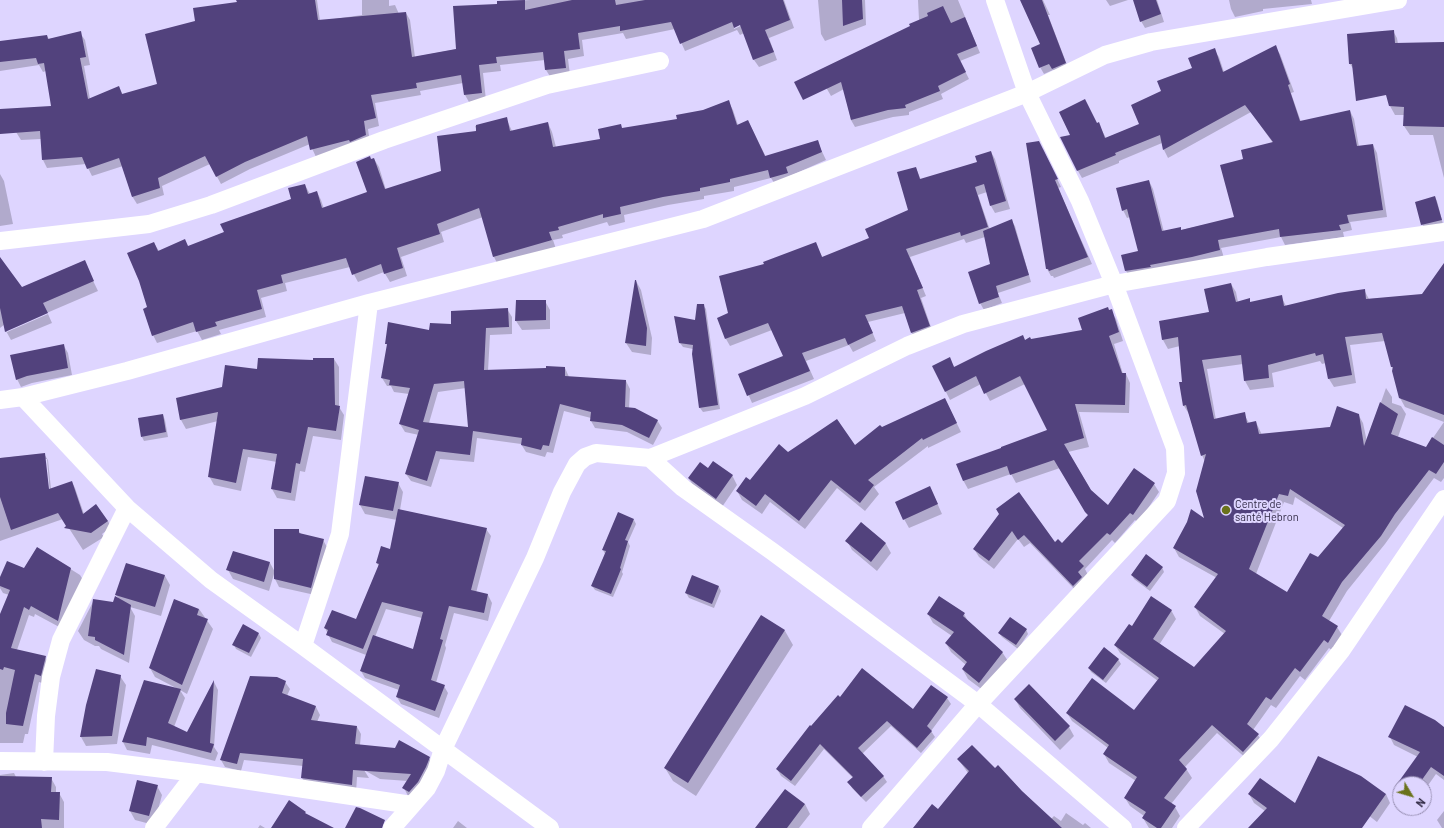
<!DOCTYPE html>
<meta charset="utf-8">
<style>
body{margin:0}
#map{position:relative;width:1444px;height:828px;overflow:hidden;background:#ded5ff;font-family:Barlow,sans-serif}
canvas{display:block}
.north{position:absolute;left:1392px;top:776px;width:40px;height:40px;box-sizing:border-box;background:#ded5ff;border:1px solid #9991b5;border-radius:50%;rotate:128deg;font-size:11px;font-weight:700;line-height:16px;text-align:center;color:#312a45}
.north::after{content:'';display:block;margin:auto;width:14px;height:18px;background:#6a721b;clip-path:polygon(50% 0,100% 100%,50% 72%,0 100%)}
</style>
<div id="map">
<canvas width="1444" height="828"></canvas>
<div class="north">N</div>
</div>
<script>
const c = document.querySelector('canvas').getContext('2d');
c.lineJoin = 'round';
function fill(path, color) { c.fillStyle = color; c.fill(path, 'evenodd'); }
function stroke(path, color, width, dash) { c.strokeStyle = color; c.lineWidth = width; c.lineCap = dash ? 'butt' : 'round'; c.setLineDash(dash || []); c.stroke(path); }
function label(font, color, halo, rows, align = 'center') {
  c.font = font + ' Barlow,sans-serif'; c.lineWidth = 4; c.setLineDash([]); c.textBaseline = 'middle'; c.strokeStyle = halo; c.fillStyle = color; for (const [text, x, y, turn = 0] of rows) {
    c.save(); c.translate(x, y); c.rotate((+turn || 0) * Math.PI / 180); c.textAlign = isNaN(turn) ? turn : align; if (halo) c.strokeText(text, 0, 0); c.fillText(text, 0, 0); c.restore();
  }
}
fill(new Path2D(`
 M 237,0 L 317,0 L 320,21 L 362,15 L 362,0 L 389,0 L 389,6 L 395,5 L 399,14 L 406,13 L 410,20 L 415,57 L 457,49 L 498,4 L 498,2 L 530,0 L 784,0 L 794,28 L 769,38 L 777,60 L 759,67 L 754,60 L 744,33 L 740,35 L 737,30 L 685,51 L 675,29 L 626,39 L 623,33 L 582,40 L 584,56 L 568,59 L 570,75 L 551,78 L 546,70 L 545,60 L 500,65 L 501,71 L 483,73 L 486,100 L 469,102 L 465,95 L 463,83 L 420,91 L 421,95 L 375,103 L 379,126 L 368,129 L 370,143 L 316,157 L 310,144 L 250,169 L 221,184 L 210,164 L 162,186 L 164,195 L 137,204 L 132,196 L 123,166 L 92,176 L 86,164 L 47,168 L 43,160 L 41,139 L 21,140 L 16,132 L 52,107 L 46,71 L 43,72 L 39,65 L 0,71 L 0,42 L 47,36 L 49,39 L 80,33 L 85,40 L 90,65 L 84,66 L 90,99 L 119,87 L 123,95 L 158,84 L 196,22 L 238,3 ZM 744,22 L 745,24 L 734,29 L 734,27 Z
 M 818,0 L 865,0 L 866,25 L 825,41 L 821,34 Z
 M 918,0 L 958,0 L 980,53 L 960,61 L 969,79 L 941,94 L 943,99 L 909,112 L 909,115 L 893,117 L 855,127 L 851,120 L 844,89 L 831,96 L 827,89 L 825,68 L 911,27 L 919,20 Z
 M 1021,0 L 1043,0 L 1050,15 L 1048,15 L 1069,70 L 1053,70 L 1044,74 L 1040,67 L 1042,45 Z
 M 1106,0 L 1128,0 L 1110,6 Z
 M 1134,0 L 1157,0 L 1164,22 L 1145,28 L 1141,21 Z
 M 1229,0 L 1311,0 L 1312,4 L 1263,9 L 1263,11 L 1235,17 L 1231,9 Z
 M 1393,31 L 1397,38 L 1398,44 L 1444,43 L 1444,65 L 1354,70 L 1350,64 Z
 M 1275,47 L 1280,54 L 1294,92 L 1291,93 L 1301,122 L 1350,111 L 1354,119 L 1359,147 L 1373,145 L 1377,153 L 1387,217 L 1350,222 L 1352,230 L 1343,232 L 1344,237 L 1285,245 L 1281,237 L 1221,248 L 1224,258 L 1131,279 L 1126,271 L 1123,256 L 1140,252 L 1130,217 L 1127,218 L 1123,210 L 1149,181 L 1153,189 L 1164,232 L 1180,228 L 1181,230 L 1235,218 L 1244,160 L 1273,143 L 1251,112 L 1168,158 L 1164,150 L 1162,143 L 1119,161 L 1119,163 L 1082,178 L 1078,171 L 1072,136 L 1098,123 L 1106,138 L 1141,124 L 1162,92 L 1193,69 L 1214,50 L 1219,57 L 1224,72 Z
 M 1444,88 L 1444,178 L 1433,135 L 1410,135 L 1404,126 L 1405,115 L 1395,115 L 1390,106 Z
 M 728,101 L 733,110 L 738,125 L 748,121 L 766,157 L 817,141 L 826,160 L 790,176 L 776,186 L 771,178 L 734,187 L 734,191 L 704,196 L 704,199 L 668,205 L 624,215 L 625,222 L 609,226 L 607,222 L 562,235 L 563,238 L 553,240 L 556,249 L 498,265 L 494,257 L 483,217 L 441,232 L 444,242 L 401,257 L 407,276 L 390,282 L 384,272 L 358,282 L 350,267 L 285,283 L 287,291 L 261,298 L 266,317 L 219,330 L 221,334 L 202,340 L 197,331 L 157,343 L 153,335 L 148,308 L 154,243 L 159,251 L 188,247 L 225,232 L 292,199 L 305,185 L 310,194 L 317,192 L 321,200 L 324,209 L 368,193 L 371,160 L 374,159 L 379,167 L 386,190 L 442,171 L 477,132 L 475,126 L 506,118 L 512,131 L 548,123 L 552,132 L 556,147 L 601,140 L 622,129 L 678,120 Z
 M 1043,149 L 1061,187 L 1058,188 L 1092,264 L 1054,278 L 1053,276 L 1051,276 L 1047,269 Z
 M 991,152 L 995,159 L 1010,209 L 995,213 L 991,206 L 987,192 L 978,195 L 990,230 L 1011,220 L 1015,226 L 1031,282 L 998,293 L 1002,303 L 984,310 L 980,303 L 991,265 L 985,237 L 966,243 L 964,239 L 910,257 L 926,296 L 921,298 L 933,333 L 916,340 L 912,333 L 905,313 L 868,322 L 876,341 L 853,352 L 849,345 L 806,361 L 814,379 L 752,403 L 740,375 L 784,357 L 772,330 L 730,346 L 726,339 L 730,314 L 766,264 L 815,243 L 823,258 L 871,239 L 909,211 L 916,168 L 921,180 L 978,163 Z
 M 0,174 L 4,181 L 13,224 L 0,226 Z
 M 1435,197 L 1437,201 L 1443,224 L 1425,229 L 1422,224 Z
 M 84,262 L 98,291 L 7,330 L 7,332 L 48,314 L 52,323 L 11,340 L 6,331 L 5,324 L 0,328 L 0,273 L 22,289 Z
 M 1444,273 L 1444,478 L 1441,482 L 1434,478 L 1400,523 L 1385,544 L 1347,591 L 1329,621 L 1337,627 L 1342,635 L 1333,651 L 1329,648 L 1305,680 L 1300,676 L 1276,708 L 1271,705 L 1253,730 L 1258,735 L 1263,743 L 1248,760 L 1217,733 L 1185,767 L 1192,778 L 1171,804 L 1175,807 L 1180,816 L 1172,828 L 1149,828 L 1143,818 L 1144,816 L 1130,806 L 1125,798 L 1136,781 L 1109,763 L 1104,754 L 1108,748 L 1072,721 L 1067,713 L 1134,711 L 1158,681 L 1120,653 L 1115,645 L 1132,627 L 1171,610 L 1176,619 L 1159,645 L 1195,669 L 1225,634 L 1200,616 L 1195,607 L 1217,578 L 1179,557 L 1174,548 L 1206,521 L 1205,462 L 1202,455 L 1189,414 L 1184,406 L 1180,383 L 1183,383 L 1180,346 L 1168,349 L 1163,340 L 1160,322 L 1210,312 L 1231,284 L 1236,292 L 1238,302 L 1249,300 L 1251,303 L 1281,296 L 1286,306 L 1364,290 L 1369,299 L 1423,295 ZM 1385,341 L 1400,398 L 1405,407 L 1444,422 L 1426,448 L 1398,437 L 1406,414 L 1401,406 L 1392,403 L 1392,397 L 1386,388 L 1367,442 L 1363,423 L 1358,414 L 1331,427 L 1262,435 L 1256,422 L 1249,423 L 1244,414 L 1216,420 L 1207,369 L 1243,364 L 1245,381 L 1250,390 L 1274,387 L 1272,373 L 1320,361 L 1322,364 L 1326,363 L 1329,379 L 1334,387 L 1356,383 L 1350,345 ZM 1295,497 L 1343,528 L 1287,593 L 1256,574 L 1284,502 L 1293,505 Z
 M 636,281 L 641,290 L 652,338 L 651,355 L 632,352 L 626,343 Z
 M 545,301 L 550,310 L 550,329 L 522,330 L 516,321 Z
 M 703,305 L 706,309 L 720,409 L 703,412 L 700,408 L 693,349 L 683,347 L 680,343 L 696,321 Z
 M 507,309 L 512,317 L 512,334 L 490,335 L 488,371 L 565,368 L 569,377 L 626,381 L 630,389 L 629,409 L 657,420 L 662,428 L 653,445 L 627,432 L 595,428 L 591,421 L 591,418 L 564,411 L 553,453 L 547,452 L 545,457 L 526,452 L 521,444 L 477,438 L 474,462 L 440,459 L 431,487 L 411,481 L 406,474 L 419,435 L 405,432 L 400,424 L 409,394 L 394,392 L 391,386 L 387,386 L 382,378 L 388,347 L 386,343 ZM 466,388 L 469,428 L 429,423 L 438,392 Z
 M 1109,311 L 1111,311 L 1116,319 L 1123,341 L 1114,344 L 1123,374 L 1126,374 L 1130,383 L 1129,413 L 1079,412 L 1089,447 L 1068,452 L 1091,490 L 1108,507 L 1154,484 L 1159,492 L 1138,523 L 1135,520 L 1115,543 L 1112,540 L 1085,569 L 1088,575 L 1079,594 L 1030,543 L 1024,547 L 1018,539 L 994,569 L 979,557 L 974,549 L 1000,515 L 1055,543 L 1062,544 L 1089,517 L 1060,468 L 1016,483 L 1011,474 L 968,489 L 963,480 L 1048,431 L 1025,384 L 990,401 L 981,384 L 950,400 L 946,392 L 949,359 L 955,368 L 1025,341 L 1084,331 Z
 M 64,346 L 68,353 L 72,375 L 32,383 L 21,387 L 17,379 Z
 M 334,359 L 339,367 L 339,407 L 344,415 L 341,440 L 313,436 L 305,472 L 300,471 L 295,501 L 277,498 L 272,489 L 277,462 L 248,457 L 241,491 L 214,485 L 209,476 L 218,421 L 186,429 L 181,420 L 177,399 L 223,388 L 258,371 Z
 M 945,399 L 961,432 L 928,448 L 928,446 L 874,487 L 879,494 L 865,511 L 837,488 L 805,529 L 770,502 L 762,514 L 742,500 L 737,491 L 788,453 L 854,447 L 882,429 Z
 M 163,415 L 165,420 L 168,437 L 144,441 L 142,437 Z
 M 44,454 L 48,460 L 51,489 L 72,482 L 75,488 L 84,514 L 108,521 L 111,527 L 102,534 L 104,537 L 83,550 L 63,519 L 0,541 L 0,458 ZM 45,459 L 47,459 L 50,494 L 48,494 Z
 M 709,469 L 732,475 L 737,485 L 722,507 L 695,488 L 689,479 Z
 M 398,483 L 403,492 L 400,510 L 486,529 L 491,536 L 476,593 L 488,595 L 492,603 L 488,621 L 454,613 L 445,645 L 446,648 L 436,683 L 444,686 L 448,693 L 439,718 L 401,704 L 397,697 L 399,690 L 365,678 L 361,671 L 366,655 L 332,642 L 325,628 L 357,620 L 379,567 L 377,563 L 391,550 L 397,520 L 365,514 L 360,505 ZM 386,609 L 422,618 L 413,650 L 375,637 Z
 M 934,496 L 942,514 L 909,528 L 904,519 Z
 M 634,520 L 636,524 L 628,542 L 630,546 L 622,572 L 623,574 L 613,597 L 595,590 L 592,586 L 605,554 L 603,550 Z
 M 861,524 L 886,544 L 891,553 L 877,571 L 852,550 L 847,541 Z
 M 298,530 L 301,534 L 323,540 L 327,547 L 315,595 L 279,587 L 275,579 L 274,574 L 269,591 L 233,579 L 228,570 L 270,563 L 275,572 Z
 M 37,548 L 80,575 L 85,583 L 63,629 L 35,614 L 34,617 L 29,615 L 17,650 L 45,657 L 50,666 L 45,684 L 39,682 L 28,734 L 25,734 L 23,743 L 0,743 L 0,616 L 9,595 L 3,593 L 0,588 L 0,580 L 24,569 Z
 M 126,565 L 165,576 L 170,585 L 161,616 L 130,607 L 135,616 L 129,663 L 101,649 L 99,646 L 95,646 L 84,640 L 78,631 L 94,600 L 114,603 L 119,599 L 116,595 Z
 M 1162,567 L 1164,572 L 1150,591 L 1134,579 L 1132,575 Z
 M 719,587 L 721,591 L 714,608 L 689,598 L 686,593 Z
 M 199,609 L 213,629 L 187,694 L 180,690 L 185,698 L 174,727 L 187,733 L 214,682 L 218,690 L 214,747 L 218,753 L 215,761 L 152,745 L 150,754 L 127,750 L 123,742 L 178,689 L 155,677 L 150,668 Z
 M 928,614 L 964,614 L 969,623 L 1002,652 L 1008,661 L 984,691 L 968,679 L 963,670 L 966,665 L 951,652 L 946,643 L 952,636 L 933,623 Z
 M 762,616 L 785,631 L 793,645 L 696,796 L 673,781 L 665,768 Z
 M 1026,629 L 1028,634 L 1018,649 L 1002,637 L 999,633 Z
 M 259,634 L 261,638 L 251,657 L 236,649 L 234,645 Z
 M 1118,659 L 1121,664 L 1106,683 L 1091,672 L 1089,668 Z
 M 120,676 L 126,685 L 117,744 L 86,746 L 81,737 Z
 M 285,682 L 290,689 L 287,696 L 316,707 L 320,715 L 317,722 L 357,727 L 361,734 L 360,745 L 429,758 L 433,765 L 422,790 L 408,796 L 404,788 L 408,781 L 380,779 L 364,770 L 369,778 L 357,777 L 356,793 L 306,785 L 302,778 L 303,766 L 244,760 L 241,771 L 225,767 L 221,760 Z
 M 840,698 L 913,710 L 947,698 L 951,704 L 931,731 L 935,737 L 921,753 L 891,726 L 862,754 L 883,776 L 887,782 L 866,802 L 852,788 L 849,782 L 853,778 L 824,749 L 795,786 L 781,776 L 777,769 L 811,728 Z
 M 1015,699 L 1069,727 L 1074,736 L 1060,750 L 1020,708 Z
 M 1444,728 L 1444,780 L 1436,774 L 1424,791 L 1424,784 L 1406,784 L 1418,757 L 1394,745 L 1390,737 Z
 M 958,759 L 995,770 L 1051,819 L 1054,816 L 1061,821 L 1066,813 L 1083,825 L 1085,823 L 1091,828 L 921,828 L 938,810 L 968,773 Z
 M 14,773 L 16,777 L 51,778 L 56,787 L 56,793 L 59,793 L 64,802 L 64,828 L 3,828 L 0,806 L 0,775 Z
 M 157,786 L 162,795 L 154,825 L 135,820 L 130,811 Z
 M 1249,794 L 1296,805 L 1386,794 L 1390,803 L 1377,822 L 1368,815 L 1358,828 L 1250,828 L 1265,811 L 1254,803 Z
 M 805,804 L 810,814 L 799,828 L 760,828 Z
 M 1444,811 L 1444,828 L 1442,828 L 1437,820 Z
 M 458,821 L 467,828 L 453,828 Z
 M 260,825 L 265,828 L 258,828 Z`), '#0003');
fill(new Path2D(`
 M 236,0 L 315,0 L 318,20 L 406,12 L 412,57 L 456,49 L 453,6 L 497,4 L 497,1 L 525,0 L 525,10 L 572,0 L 615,0 L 616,5 L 645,0 L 783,0 L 790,20 L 765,30 L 774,52 L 753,60 L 740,25 L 734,28 L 732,22 L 680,44 L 671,22 L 620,31 L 620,26 L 578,33 L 580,49 L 564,51 L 566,68 L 545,70 L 543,52 L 496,57 L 497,63 L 479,65 L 482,93 L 464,95 L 461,75 L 416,83 L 417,88 L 371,95 L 376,118 L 364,121 L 366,135 L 350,142 L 349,140 L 310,150 L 307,136 L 245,162 L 216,177 L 205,156 L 158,178 L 160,188 L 132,197 L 119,158 L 87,169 L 82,157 L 42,160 L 40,131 L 0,134 L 0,109 L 51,106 L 44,63 L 38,64 L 36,58 L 0,62 L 0,41 L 47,35 L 48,39 L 81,31 L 86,57 L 80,58 L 88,99 L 119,86 L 122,94 L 157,84 L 145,34 L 195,21 L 193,8 L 237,2 Z
 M 842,0 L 862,0 L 863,19 L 843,26 Z
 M 1020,0 L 1042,0 L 1066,63 L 1052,69 L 1049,64 L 1039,68 L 1031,48 L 1040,44 Z
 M 1133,0 L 1156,0 L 1161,14 L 1140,22 Z
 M 943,6 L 951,23 L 965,17 L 977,46 L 957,54 L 966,72 L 938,86 L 940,91 L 905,105 L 906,108 L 888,110 L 851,120 L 841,82 L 803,100 L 794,82 L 910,26 L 909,24 L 928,16 L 927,13 Z
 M 1394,30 L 1395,43 L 1444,42 L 1444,127 L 1403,126 L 1404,107 L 1389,106 L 1386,95 L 1356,101 L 1352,64 L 1349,64 L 1347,34 Z
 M 1276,45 L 1290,84 L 1288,85 L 1300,121 L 1350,110 L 1357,146 L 1373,144 L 1383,210 L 1347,215 L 1349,223 L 1339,225 L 1341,230 L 1280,237 L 1279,229 L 1218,240 L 1220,250 L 1192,257 L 1150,265 L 1151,267 L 1125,271 L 1121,255 L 1138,251 L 1127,209 L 1122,211 L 1116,188 L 1149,180 L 1162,231 L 1181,227 L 1181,230 L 1234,217 L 1220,165 L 1243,159 L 1241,150 L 1273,142 L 1245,105 L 1163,150 L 1160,135 L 1115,153 L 1116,155 L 1077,171 L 1060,137 L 1070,135 L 1059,112 L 1085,99 L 1097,123 L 1099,122 L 1105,138 L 1139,124 L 1131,105 L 1161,91 L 1157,81 L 1192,68 L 1188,58 L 1215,48 L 1223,72 Z
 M 729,100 L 737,125 L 748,120 L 765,156 L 818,140 L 822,152 L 786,167 L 788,173 L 770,178 L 768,170 L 730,179 L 730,182 L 700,188 L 700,191 L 663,197 L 620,207 L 621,214 L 603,218 L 603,214 L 558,227 L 559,230 L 549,232 L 552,240 L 493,257 L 479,208 L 437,224 L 440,234 L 397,248 L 403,268 L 384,274 L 381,264 L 352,275 L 346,258 L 281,275 L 283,283 L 257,290 L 262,309 L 215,322 L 217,326 L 196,332 L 193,322 L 152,336 L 143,309 L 147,307 L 139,281 L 127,253 L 154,242 L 158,251 L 185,239 L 188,246 L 224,232 L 220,224 L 291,199 L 288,188 L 305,184 L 308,194 L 317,191 L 322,208 L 367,192 L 356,162 L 370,156 L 371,159 L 374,158 L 385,189 L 441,171 L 437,136 L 476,131 L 476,125 L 507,117 L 510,131 L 548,122 L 553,147 L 600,139 L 598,129 L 621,124 L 622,128 L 677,119 L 676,115 L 703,110 Z
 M 1039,141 L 1058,179 L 1055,180 L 1088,257 L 1049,271 L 1048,269 L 1046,269 L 1026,143 Z
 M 991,151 L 1006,201 L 990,206 L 984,184 L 975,187 L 988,227 L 961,236 L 960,232 L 906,249 L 923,288 L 917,290 L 930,326 L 911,333 L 902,306 L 865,315 L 873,333 L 848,345 L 845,338 L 802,353 L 810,371 L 747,396 L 738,374 L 783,356 L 768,323 L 725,339 L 717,318 L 728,313 L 719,276 L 764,264 L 763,262 L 816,242 L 822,257 L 869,238 L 865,229 L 908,210 L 897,172 L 916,167 L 920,179 L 977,162 L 975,156 Z
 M 1435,196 L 1442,220 L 1421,225 L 1415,202 Z
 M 1012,219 L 1029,275 L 996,286 L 999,297 L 979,304 L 968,272 L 990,264 L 983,231 Z
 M 0,257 L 22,287 L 85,260 L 94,281 L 43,303 L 48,313 L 5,332 L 0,308 Z
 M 1444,263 L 1444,415 L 1399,398 L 1392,371 L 1393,367 L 1391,367 L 1382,333 L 1345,337 L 1352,375 L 1328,379 L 1323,354 L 1316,356 L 1315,353 L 1268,365 L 1269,378 L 1244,381 L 1241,355 L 1202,360 L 1214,419 L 1245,412 L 1247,423 L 1256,421 L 1259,434 L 1330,427 L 1337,406 L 1359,414 L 1364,446 L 1380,402 L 1398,414 L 1391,434 L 1426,447 L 1432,437 L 1444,445 L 1444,462 L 1436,474 L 1429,470 L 1395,514 L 1381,536 L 1342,582 L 1322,616 L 1338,626 L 1328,643 L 1324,640 L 1300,672 L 1295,668 L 1271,700 L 1266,697 L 1247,724 L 1259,734 L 1243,752 L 1212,725 L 1179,760 L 1187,769 L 1164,798 L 1176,806 L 1161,828 L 1157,828 L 1142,818 L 1146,812 L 1124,798 L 1137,777 L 1103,754 L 1109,745 L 1066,713 L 1092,678 L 1134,710 L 1159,678 L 1114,645 L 1129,624 L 1132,626 L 1151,596 L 1172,610 L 1153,639 L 1194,667 L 1226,631 L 1194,607 L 1218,574 L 1173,548 L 1187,522 L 1191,509 L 1204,518 L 1196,491 L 1206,454 L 1201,456 L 1186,405 L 1183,406 L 1179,382 L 1182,382 L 1178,337 L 1162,340 L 1159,321 L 1209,312 L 1204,289 L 1231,283 L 1236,302 L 1250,298 L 1250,302 L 1282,295 L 1284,306 L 1338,293 L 1365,289 L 1366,299 L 1422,294 ZM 1290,489 L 1345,525 L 1318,557 L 1310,553 L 1287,592 L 1249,569 L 1279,494 L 1288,496 Z
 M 635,280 L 636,280 L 647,328 L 646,346 L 625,343 Z
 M 516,300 L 546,300 L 546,320 L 515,321 Z
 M 697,304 L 704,304 L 718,405 L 699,408 L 692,354 L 693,345 L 679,343 L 674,316 L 695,320 Z
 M 1108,307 L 1109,310 L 1112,309 L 1119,332 L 1109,336 L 1122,373 L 1126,373 L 1125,405 L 1075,404 L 1084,438 L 1064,444 L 1091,490 L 1108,505 L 1134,468 L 1155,483 L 1133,515 L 1130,513 L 1110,535 L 1107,533 L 1079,561 L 1084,566 L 1078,572 L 1082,577 L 1073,586 L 1024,535 L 1018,540 L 1012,531 L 989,561 L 973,549 L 999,514 L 996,509 L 1019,492 L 1055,542 L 1058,539 L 1062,543 L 1088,515 L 1085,512 L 1054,460 L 1010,475 L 1007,466 L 963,481 L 956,464 L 1001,448 L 1001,447 L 1047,430 L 1020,376 L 984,394 L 976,376 L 945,392 L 932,366 L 950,357 L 954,367 L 986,351 L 1023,335 L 1025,340 L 1030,337 L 1031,339 L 1082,330 L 1078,318 Z
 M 508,308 L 509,327 L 486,328 L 484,370 L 546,368 L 546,366 L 565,367 L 565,376 L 626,380 L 625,407 L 635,408 L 658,420 L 649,438 L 622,425 L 590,421 L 591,412 L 560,404 L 549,446 L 543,445 L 541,450 L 521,445 L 522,438 L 473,431 L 470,455 L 436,451 L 427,481 L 405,474 L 419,430 L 399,424 L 410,388 L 389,385 L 390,380 L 381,378 L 387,344 L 385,344 L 388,322 L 429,330 L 430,323 L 451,324 L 451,311 ZM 464,381 L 468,427 L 423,422 L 434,384 Z
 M 64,344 L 68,368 L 27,376 L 16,380 L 10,355 Z
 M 258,358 L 313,360 L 313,358 L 334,358 L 335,405 L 340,406 L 336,431 L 308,427 L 300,464 L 296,463 L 291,493 L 271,489 L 277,454 L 243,449 L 236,483 L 208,477 L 218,412 L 180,420 L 176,398 L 222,387 L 225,365 L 257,369 Z
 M 945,398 L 957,423 L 923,440 L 922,438 L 868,480 L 874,485 L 860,503 L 831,480 L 799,521 L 765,494 L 756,506 L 736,491 L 746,477 L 750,480 L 779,444 L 788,452 L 837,419 L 855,445 L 880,425 L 882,427 Z
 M 163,414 L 166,432 L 141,437 L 138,418 Z
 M 45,453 L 49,489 L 72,481 L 83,514 L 96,504 L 108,521 L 91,533 L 64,528 L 66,526 L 58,513 L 11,530 L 0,497 L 0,458 Z
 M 713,461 L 733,475 L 716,499 L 688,478 L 700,462 L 708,468 Z
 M 365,476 L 399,482 L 393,511 L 359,505 Z
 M 930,486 L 938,504 L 903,520 L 895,502 Z
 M 398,509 L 487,528 L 471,590 L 488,594 L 484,613 L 449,606 L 440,639 L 443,640 L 431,680 L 445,685 L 435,711 L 396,697 L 400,685 L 360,671 L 373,635 L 413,649 L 423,612 L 382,602 L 363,649 L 326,635 L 328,630 L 324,628 L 332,610 L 356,619 L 379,564 L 376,563 L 381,546 L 390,549 Z
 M 618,512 L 634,519 L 625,540 L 628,541 L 620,568 L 621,569 L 611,594 L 591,586 L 606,551 L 602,550 Z
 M 861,522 L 886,543 L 871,562 L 845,541 Z
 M 274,529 L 299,529 L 299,533 L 324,539 L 311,588 L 274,579 Z
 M 37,547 L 71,568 L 58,621 L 31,606 L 29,610 L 24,607 L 11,648 L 46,656 L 41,676 L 35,674 L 23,726 L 6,724 L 6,713 L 15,670 L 4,667 L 3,670 L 0,669 L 0,614 L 10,590 L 0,586 L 0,577 L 7,561 L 24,568 Z
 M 233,551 L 270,562 L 264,582 L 226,570 Z
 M 1146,554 L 1163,567 L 1147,587 L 1131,575 Z
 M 126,563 L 165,575 L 155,607 L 115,595 Z
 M 692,575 L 719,586 L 712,604 L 685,593 Z
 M 115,596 L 131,605 L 124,655 L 95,640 L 95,637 L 88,636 L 93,599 L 113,602 Z
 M 939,596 L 965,613 L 963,616 L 1003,652 L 979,683 L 962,669 L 967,662 L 945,643 L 954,632 L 927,614 Z
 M 174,599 L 199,609 L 197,615 L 208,619 L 182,685 L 149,668 Z
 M 761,615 L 785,630 L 688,783 L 664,768 Z
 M 1010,617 L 1027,629 L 1016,645 L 998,633 Z
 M 243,624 L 259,633 L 249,653 L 232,645 Z
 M 1104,647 L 1119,659 L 1103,680 L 1088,668 Z
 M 862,668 L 913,709 L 931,685 L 948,697 L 927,726 L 932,731 L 917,748 L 887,721 L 858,748 L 884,776 L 861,797 L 847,782 L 853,777 L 820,744 L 791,781 L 776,769 L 810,725 L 811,726 L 838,695 L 840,697 Z
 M 96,669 L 121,675 L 112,736 L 80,737 L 86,705 Z
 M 250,676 L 277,677 L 286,681 L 282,693 L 316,706 L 311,720 L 357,726 L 355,744 L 395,748 L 399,740 L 430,757 L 426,767 L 418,782 L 409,792 L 402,788 L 411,774 L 353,770 L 352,785 L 301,778 L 303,759 L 240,753 L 237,764 L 220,760 Z
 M 144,680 L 181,689 L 168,723 L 187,732 L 214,680 L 210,743 L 214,744 L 211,753 L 147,737 L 146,746 L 122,742 Z
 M 1029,684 L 1070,726 L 1055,741 L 1014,699 Z
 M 1405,705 L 1435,720 L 1444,727 L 1444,776 L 1431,767 L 1419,784 L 1397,784 L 1420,752 L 1388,737 Z
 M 972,745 L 995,768 L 998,765 L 1022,791 L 1062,828 L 913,828 L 932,804 L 938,809 L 969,771 L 957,759 Z
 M 1318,756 L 1361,776 L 1386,794 L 1362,828 L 1248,828 L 1267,808 L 1248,794 L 1260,778 L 1295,803 Z
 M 0,776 L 52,777 L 51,792 L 60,792 L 59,820 L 41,819 L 42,828 L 0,828 Z
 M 137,780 L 158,785 L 149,816 L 129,811 Z
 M 785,789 L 805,804 L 787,828 L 755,828 Z
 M 289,800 L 306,812 L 305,813 L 334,828 L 271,828 Z
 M 356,807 L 360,808 L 385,820 L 382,828 L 345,828 Z`), '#52427d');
stroke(new Path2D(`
 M 0,241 L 149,224 L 211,205 L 384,140 L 547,85 L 660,61
 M 23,397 L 127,508 L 211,580 L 303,646 L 550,828
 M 0,400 L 23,397 L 127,371 L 369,303 L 703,219 L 1027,93 L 1105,55 L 1151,42 L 1398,0
 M 650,458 L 683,488 L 773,552 L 978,704 L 1123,828
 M 303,646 L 340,534 L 369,303
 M 0,761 L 107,762 L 196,773 L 412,805
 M 44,762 L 46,716 L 51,677 L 61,640 L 127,508
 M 154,828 L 196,773
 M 392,828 L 427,788 L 436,771 L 443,749 L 535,558 L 562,492 L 577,464 L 585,457 L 596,453 L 650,458 L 805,396 L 907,346 L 963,324 L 1114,284 L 1267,257 L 1444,232
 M 871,828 L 978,704 L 1167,501 L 1176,473 L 1175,448 L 1114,284 L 1080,201 L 1027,93 L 995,0
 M 1186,828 L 1271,739 L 1341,651 L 1444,499`), '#fff', 18);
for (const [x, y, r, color] of [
 [1226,510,5,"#6a721b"]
]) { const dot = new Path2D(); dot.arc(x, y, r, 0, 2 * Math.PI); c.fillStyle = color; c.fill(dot); stroke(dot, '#ded5ff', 1.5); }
label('11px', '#312a45', '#ded5ff', [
 ["Centre de",1235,504],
 ["santé Hebron",1235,517]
], 'left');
</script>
